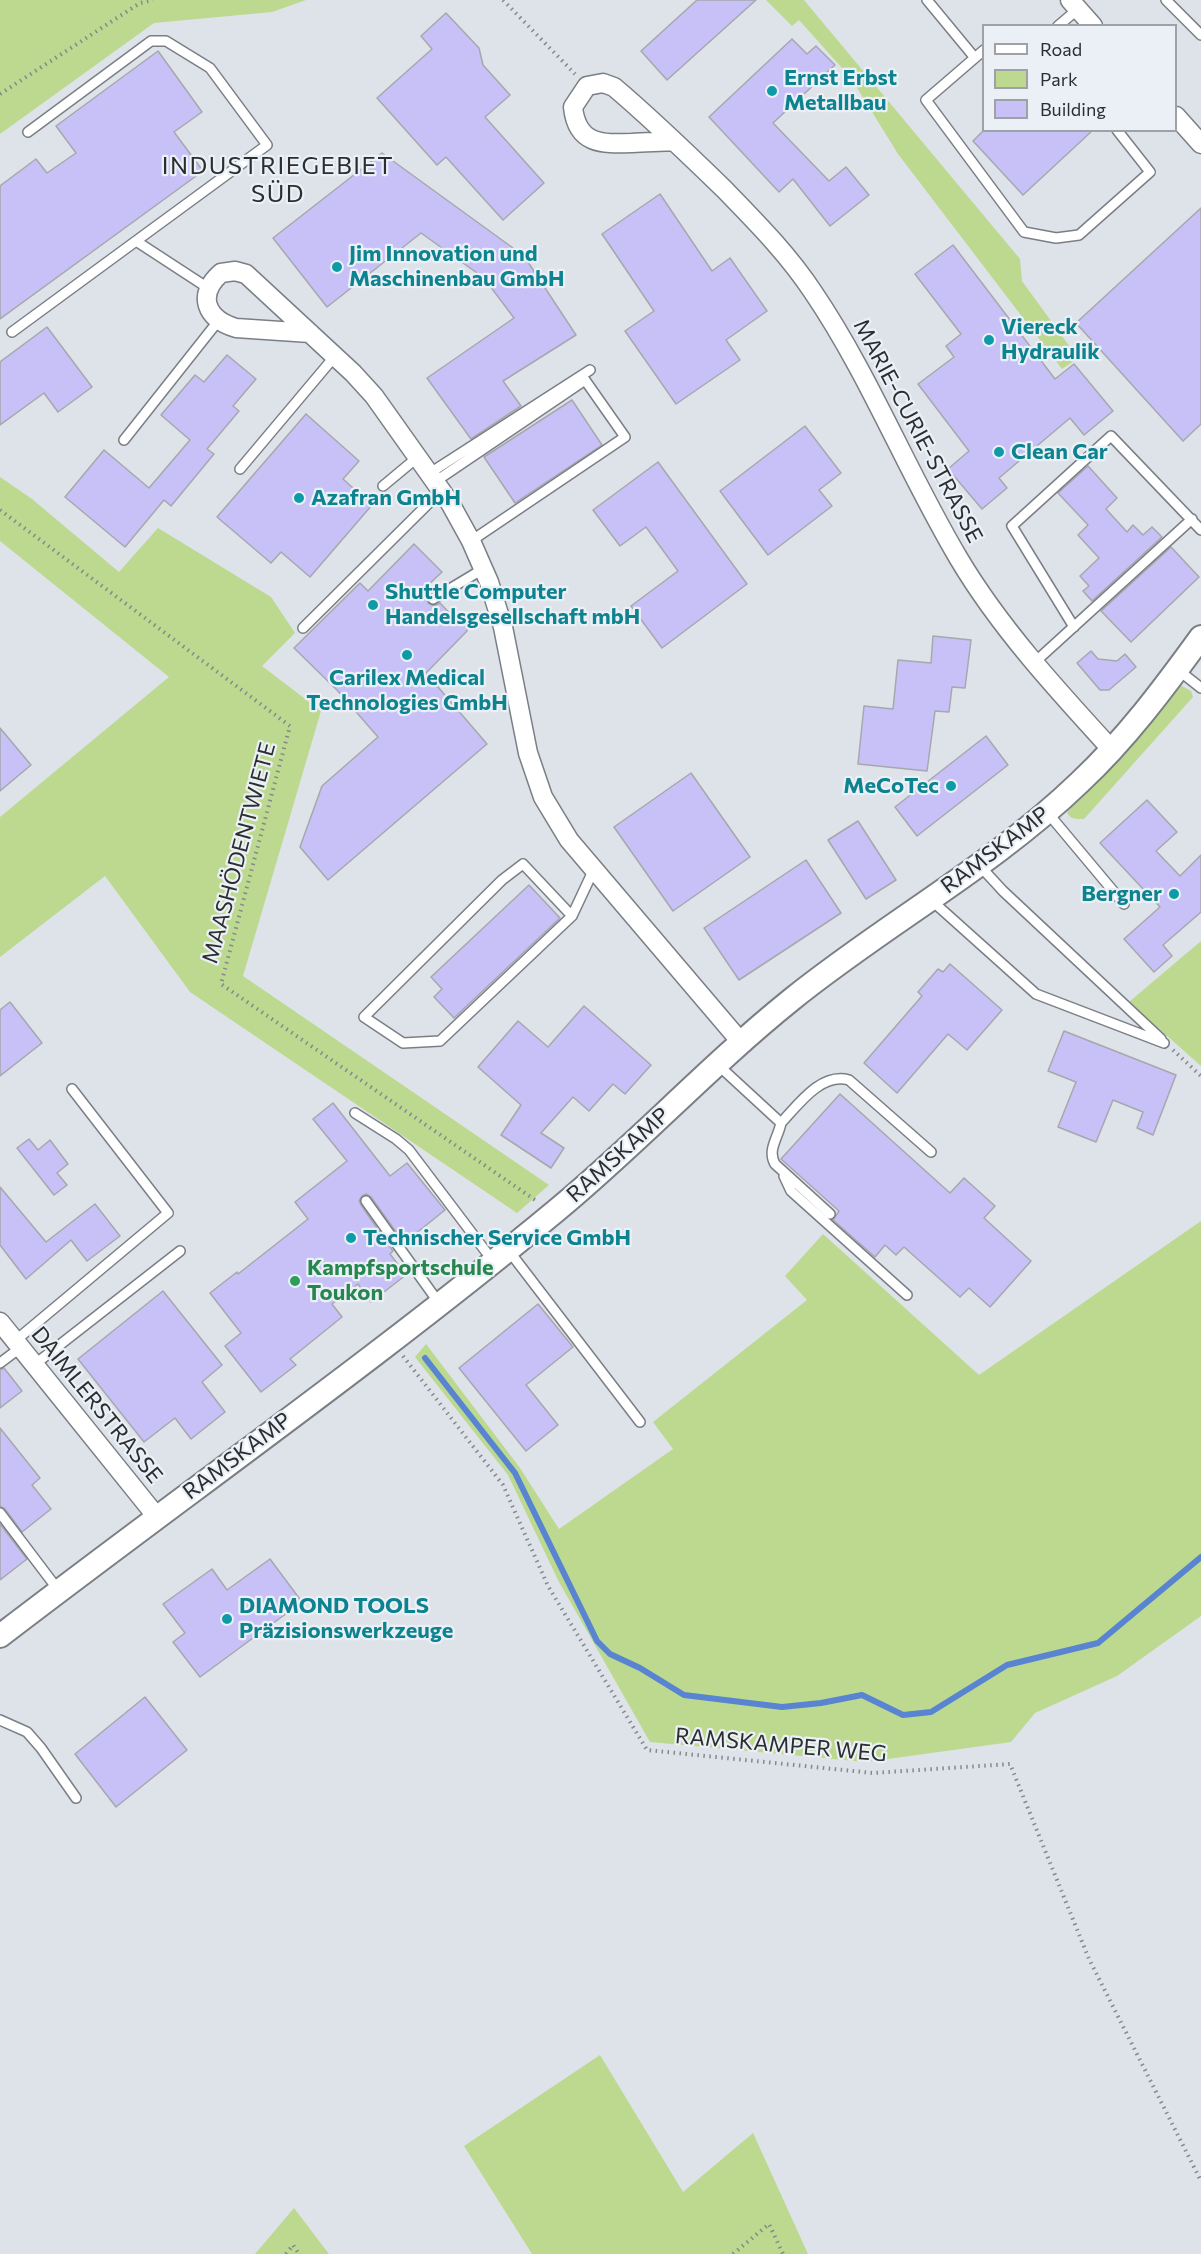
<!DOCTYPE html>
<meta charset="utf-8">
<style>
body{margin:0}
#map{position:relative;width:1201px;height:2254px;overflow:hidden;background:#dde3e9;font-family:Commissioner,sans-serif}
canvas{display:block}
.legend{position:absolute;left:982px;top:24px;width:195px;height:108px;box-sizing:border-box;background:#ebf0f7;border:2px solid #9ea2a7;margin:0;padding:8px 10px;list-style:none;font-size:18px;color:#2b2d2f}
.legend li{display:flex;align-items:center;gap:12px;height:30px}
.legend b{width:30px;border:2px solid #9ea2a7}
</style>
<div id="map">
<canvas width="1201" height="2254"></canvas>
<ul class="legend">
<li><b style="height:8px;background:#fff"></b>Road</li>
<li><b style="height:16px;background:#bcd98f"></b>Park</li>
<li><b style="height:16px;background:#c7c1f7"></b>Building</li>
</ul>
</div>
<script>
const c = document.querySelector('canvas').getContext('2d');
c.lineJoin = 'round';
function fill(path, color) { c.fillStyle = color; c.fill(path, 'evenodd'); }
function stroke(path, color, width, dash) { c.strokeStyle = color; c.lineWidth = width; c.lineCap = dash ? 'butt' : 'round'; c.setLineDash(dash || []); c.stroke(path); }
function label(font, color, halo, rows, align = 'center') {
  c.font = font + ' Commissioner,sans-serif'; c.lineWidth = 4.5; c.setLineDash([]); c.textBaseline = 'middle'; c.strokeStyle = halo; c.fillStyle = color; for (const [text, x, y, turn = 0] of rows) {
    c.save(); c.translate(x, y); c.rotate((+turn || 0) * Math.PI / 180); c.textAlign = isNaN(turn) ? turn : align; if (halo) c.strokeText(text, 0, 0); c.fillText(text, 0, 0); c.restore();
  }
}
fill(new Path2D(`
 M 0,0 L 306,0 L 272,12 L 154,23 L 0,134 Z
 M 766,0 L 804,0 L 1020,259 L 1022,281 L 1078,358 L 1062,369 L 898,154 L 851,78 L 799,20 L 792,26 Z
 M 0,477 L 32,499 L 119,572 L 158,528 L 271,597 L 295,633 L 262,666 L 321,711 L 243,976 L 549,1185 L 517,1213 L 190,992 L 105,876 L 0,957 L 0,817 L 169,677 L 0,541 Z
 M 1180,685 L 1191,691 L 1193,697 L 1084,819 C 1077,819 1070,820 1067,812 L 1121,756 L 1175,686 Z
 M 1201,941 L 1201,1066 L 1129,1002 Z
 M 1201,1221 L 1201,1616 L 1117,1676 L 1035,1713 L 1011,1742 L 866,1762 L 650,1742 L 559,1582 L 508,1475 L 415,1357 L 426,1344 L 520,1468 L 559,1529 L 673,1449 L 653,1422 L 807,1300 L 785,1276 L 823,1234 L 979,1375 Z
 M 600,2055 L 683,2192 L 753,2133 L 808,2254 L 532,2254 L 464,2146 Z
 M 294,2208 L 329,2254 L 255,2254 Z`), '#bcd98f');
stroke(new Path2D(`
 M 425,1358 L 515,1473 L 597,1641 L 610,1654 L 640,1668 L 684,1695 L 782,1707 L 821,1703 L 862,1695 L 903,1715 L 931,1712 L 1007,1665 L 1098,1643 L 1201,1557`), '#5884d1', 6);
const building = new Path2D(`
 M 697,0 L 756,0 L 667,80 L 641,51 Z
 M 446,13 L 479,48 L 483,65 L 510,95 L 485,117 L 544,183 L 503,220 L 446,157 L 437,165 L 377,98 L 432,49 L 421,36 Z
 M 792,39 L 807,54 L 816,46 L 835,65 L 773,123 L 829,181 L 846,167 L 869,195 L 830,226 L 793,179 L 779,192 L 709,117 Z
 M 158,51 L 202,112 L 174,132 L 203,171 L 0,319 L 0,186 L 36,159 L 47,173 L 76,153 L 56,126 Z
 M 984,130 L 1093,130 L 1023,195 L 973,141 Z
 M 382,153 L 524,256 L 576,335 L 503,381 L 521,406 L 471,439 L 427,378 L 514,318 L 484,278 L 421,233 L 327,307 L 273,238 Z
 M 660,194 L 712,271 L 730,258 L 767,311 L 726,340 L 740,360 L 676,404 L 625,331 L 654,311 L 602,234 Z
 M 1201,208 L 1201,424 L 1183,441 L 1076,323 Z
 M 953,245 L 1055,379 L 1074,364 L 1113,411 L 1084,435 L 1070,418 L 999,478 L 1007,488 L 982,509 L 948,469 L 969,451 L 918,384 L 954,357 L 946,346 L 961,334 L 915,274 Z
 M 47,327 L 92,387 L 58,412 L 44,393 L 0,425 L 0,362 Z
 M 227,355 L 256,379 L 233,406 L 239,411 L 207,449 L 214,454 L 171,506 L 164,500 L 125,547 L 65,497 L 104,450 L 149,488 L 190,440 L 161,415 L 195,375 L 204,382 Z
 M 572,400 L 602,445 L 515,503 L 484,457 Z
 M 306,414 L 359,461 L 343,479 L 372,505 L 310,577 L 281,552 L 271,563 L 217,517 Z
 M 805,426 L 841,473 L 819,490 L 832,506 L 768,555 L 720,491 Z
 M 658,462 L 747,584 L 662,648 L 631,606 L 678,571 L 646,527 L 620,546 L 593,510 Z
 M 1088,466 L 1117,498 L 1106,509 L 1127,532 L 1133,525 L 1143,535 L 1152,527 L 1162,537 L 1092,601 L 1083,591 L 1089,586 L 1080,576 L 1099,558 L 1078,535 L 1088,525 L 1058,493 Z
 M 414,544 L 442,572 L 426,587 L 431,593 L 427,596 L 428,603 L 434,606 L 440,603 L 456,620 L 463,614 L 468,625 L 467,631 L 426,673 L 487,744 L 328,880 L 300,847 L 322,786 L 378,737 L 337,690 L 294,648 L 360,583 L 368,591 Z
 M 1171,547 L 1199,577 L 1131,642 L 1101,611 Z
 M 933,636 L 971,640 L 965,688 L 952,687 L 949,712 L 935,711 L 927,771 L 858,764 L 864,706 L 893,709 L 898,660 L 931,663 Z
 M 1091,651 L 1098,659 L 1117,661 L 1125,654 L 1136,667 L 1109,690 L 1100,690 L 1077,663 Z
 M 0,728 L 31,765 L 0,791 Z
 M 986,736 L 1008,765 L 917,836 L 895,807 Z
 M 691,773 L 750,857 L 673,911 L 614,827 Z
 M 1147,800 L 1177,832 L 1156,851 L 1180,876 L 1201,855 L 1201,912 L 1163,945 L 1172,956 L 1154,972 L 1124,939 L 1160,907 L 1100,843 Z
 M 858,821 L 896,880 L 866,899 L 828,840 Z
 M 806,860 L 841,913 L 739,980 L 704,928 Z
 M 529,885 L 560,918 L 454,1018 L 434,997 L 442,989 L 431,977 Z
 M 950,964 L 1002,1010 L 967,1050 L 948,1034 L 897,1093 L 864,1063 L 922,996 L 918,992 L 938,969 L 943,972 Z
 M 10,1002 L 42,1043 L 0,1076 L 0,1010 Z
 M 584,1006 L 651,1065 L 625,1094 L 613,1084 L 589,1111 L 573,1097 L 541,1133 L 564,1148 L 551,1168 L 501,1135 L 521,1105 L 478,1067 L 518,1021 L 548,1047 Z
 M 1064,1031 L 1176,1075 L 1153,1135 L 1137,1128 L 1143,1112 L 1113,1100 L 1096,1142 L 1058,1127 L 1076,1082 L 1048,1071 Z
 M 840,1094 L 950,1193 L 964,1178 L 995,1206 L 984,1218 L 1031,1261 L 990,1307 L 969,1288 L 960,1297 L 904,1247 L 896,1255 L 885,1245 L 875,1257 L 833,1220 L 839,1211 L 781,1159 Z
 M 333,1103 L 390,1176 L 407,1163 L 445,1210 L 404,1243 L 371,1197 L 366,1194 L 362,1196 L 359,1201 L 361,1205 L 393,1251 L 390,1254 L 406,1275 L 371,1302 L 358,1284 L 332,1304 L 342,1317 L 290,1359 L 296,1365 L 261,1392 L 225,1346 L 241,1333 L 210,1293 L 237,1272 L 238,1274 L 308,1219 L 295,1202 L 347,1161 L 313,1119 Z
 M 29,1139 L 38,1150 L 50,1140 L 68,1164 L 57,1173 L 67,1185 L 54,1195 L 17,1148 Z
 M 0,1187 L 46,1242 L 95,1204 L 120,1236 L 87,1261 L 71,1240 L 26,1279 L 0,1245 Z
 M 163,1291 L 222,1365 L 202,1382 L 225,1412 L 191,1439 L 175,1418 L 144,1442 L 78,1359 Z
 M 538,1304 L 573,1347 L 526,1385 L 558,1425 L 526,1451 L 459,1368 Z
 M 4,1368 L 22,1391 L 0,1408 L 0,1370 Z
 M 0,1428 L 40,1478 L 32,1485 L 51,1509 L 22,1532 L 5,1509 L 0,1506 Z
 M 0,1524 L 27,1559 L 0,1580 Z
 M 270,1559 L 302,1602 L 200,1677 L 173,1642 L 185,1633 L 163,1604 L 212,1569 L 227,1590 Z
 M 145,1697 L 187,1750 L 116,1807 L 75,1754 Z`);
fill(building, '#c7c1f7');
stroke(building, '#a7a7ae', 1.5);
const service = new Path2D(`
 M 927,0 L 975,58
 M 1166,0 L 1201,35
 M 1058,26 L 1078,9
 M 984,50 L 926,100 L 1024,232 L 1056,238 L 1079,235 L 1150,172 L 1117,130
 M 28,132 L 151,41 L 166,41 L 210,68 L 267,145 L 136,241
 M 12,332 L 136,241 L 208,288
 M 124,440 L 219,320
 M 240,469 L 335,356
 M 430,473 L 590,370
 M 436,481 L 585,380 L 625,437 L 471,541
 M 383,486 L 419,456
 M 433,599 L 483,569
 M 1074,627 L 1012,526 L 1111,436 L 1201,530
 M 303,628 L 442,490
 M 1035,662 L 1192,519
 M 1177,669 L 1201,688
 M 1047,812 L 1124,904
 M 980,866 L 1003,891 L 1161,1039
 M 930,899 L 1036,994 L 1164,1043
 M 572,916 L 523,864 L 502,880 L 364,1017 L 403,1043 L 440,1041 L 572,916 L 594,869
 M 717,1064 L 781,1123 C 778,1138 767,1150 775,1164 L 830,1214
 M 355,1113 L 396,1139 L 409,1150 L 493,1261
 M 781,1123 C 798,1105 821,1072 849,1080 L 931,1152
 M 784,1176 L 791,1191 L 907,1295
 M 366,1201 L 439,1303
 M 509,1251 L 640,1422
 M 15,1341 L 168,1213 L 72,1089
 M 0,1363 L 20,1348
 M 34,1365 L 180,1251
 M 0,1513 L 59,1591
 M 0,1720 L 27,1732 L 41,1748 L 76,1798`);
const minor = new Path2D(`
 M 1070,0 L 1093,26
 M 1176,116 L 1201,144
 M 674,141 C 660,142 646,142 632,143 C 602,144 577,145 573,107 L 587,86 L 603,83 L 614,87 C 652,119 688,154 724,189 C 756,222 788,254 813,292 C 870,376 907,472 959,559 C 1000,628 1058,691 1112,750
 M 310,333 L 236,328 C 206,319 196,295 221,273 L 235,271 L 246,274 L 353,373 L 374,396 L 450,503 L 471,541 L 489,582 L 503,627 L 528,753 L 543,797 L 569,840 L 740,1041
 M 0,1322 L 157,1517`);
const tertiary = new Path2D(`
 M 0,1636 C 185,1494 377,1359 557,1210 C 638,1143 709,1066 791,1000 C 885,924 993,866 1080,782 C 1126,739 1164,688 1201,637`);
stroke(service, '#7a7f85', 12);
stroke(minor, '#7a7f85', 21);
stroke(tertiary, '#7a7f85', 26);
stroke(new Path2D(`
 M 503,0 L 575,74
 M 0,94 L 140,3 L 153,0
 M 0,510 L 290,726 L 221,984 L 538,1202
 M 1173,1050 L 1201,1076
 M 403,1356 L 503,1485 L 548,1586 L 647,1750 L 873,1773 L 1010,1764 L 1089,1959 L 1201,2181
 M 286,2254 L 293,2245 L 299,2254
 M 733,2254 L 769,2224 L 783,2254`), '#85898d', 4, [1.5, 4.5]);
stroke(service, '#fff', 9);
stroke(minor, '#fff', 18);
stroke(tertiary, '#fff', 22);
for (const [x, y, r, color] of [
 [772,91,6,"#0f9aa8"],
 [337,267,6,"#0f9aa8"],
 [989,340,6,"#0f9aa8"],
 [999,452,6,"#0f9aa8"],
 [299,498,6,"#0f9aa8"],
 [373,605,6,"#0f9aa8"],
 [407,655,6,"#0f9aa8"],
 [951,786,6,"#0f9aa8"],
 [1174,894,6,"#0f9aa8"],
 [351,1238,6,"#0f9aa8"],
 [295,1281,6,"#2e9e5b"],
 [227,1619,6,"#0f9aa8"]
]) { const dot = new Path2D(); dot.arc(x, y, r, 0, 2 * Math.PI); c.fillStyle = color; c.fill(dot); stroke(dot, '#ebf0f7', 2); }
label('bold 22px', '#0d838f', '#ebf0f7', [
 ["Ernst Erbst",784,78],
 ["Metallbau",784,103],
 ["Jim Innovation und",349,254],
 ["Maschinenbau GmbH",349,279],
 ["Viereck",1001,327],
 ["Hydraulik",1001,352],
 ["Clean Car",1011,452],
 ["Azafran GmbH",311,498],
 ["Shuttle Computer",385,592],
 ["Handelsgesellschaft mbH",385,617],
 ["Carilex Medical",407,678,"center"],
 ["Technologies GmbH",407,703,"center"],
 ["MeCoTec",939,786,"right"],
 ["Bergner",1162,894,"right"],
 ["Technischer Service GmbH",363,1238],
 ["DIAMOND TOOLS",239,1606],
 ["Präzisionswerkzeuge",239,1631]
], 'left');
label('22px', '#2b2d2f', '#ebf0f7', [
 ["MARIE-CURIE-STRASSE",918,431,62],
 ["RAMSKAMP",995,850,-37],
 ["MAASHÖDENTWIETE",239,853,-75],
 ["RAMSKAMP",618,1155,-42],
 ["DAIMLERSTRASSE",97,1405,51],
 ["RAMSKAMP",237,1456,-37],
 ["RAMSKAMPER WEG",781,1745,5]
]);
label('bold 22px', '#27864d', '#ebf0f7', [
 ["Kampfsportschule",307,1268],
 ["Toukon",307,1293]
], 'left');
c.letterSpacing = '1.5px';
label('24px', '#2b2d2f', '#ebf0f7', [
 ["INDUSTRIEGEBIET",278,166],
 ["SÜD",278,194]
]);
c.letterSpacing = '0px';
</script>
